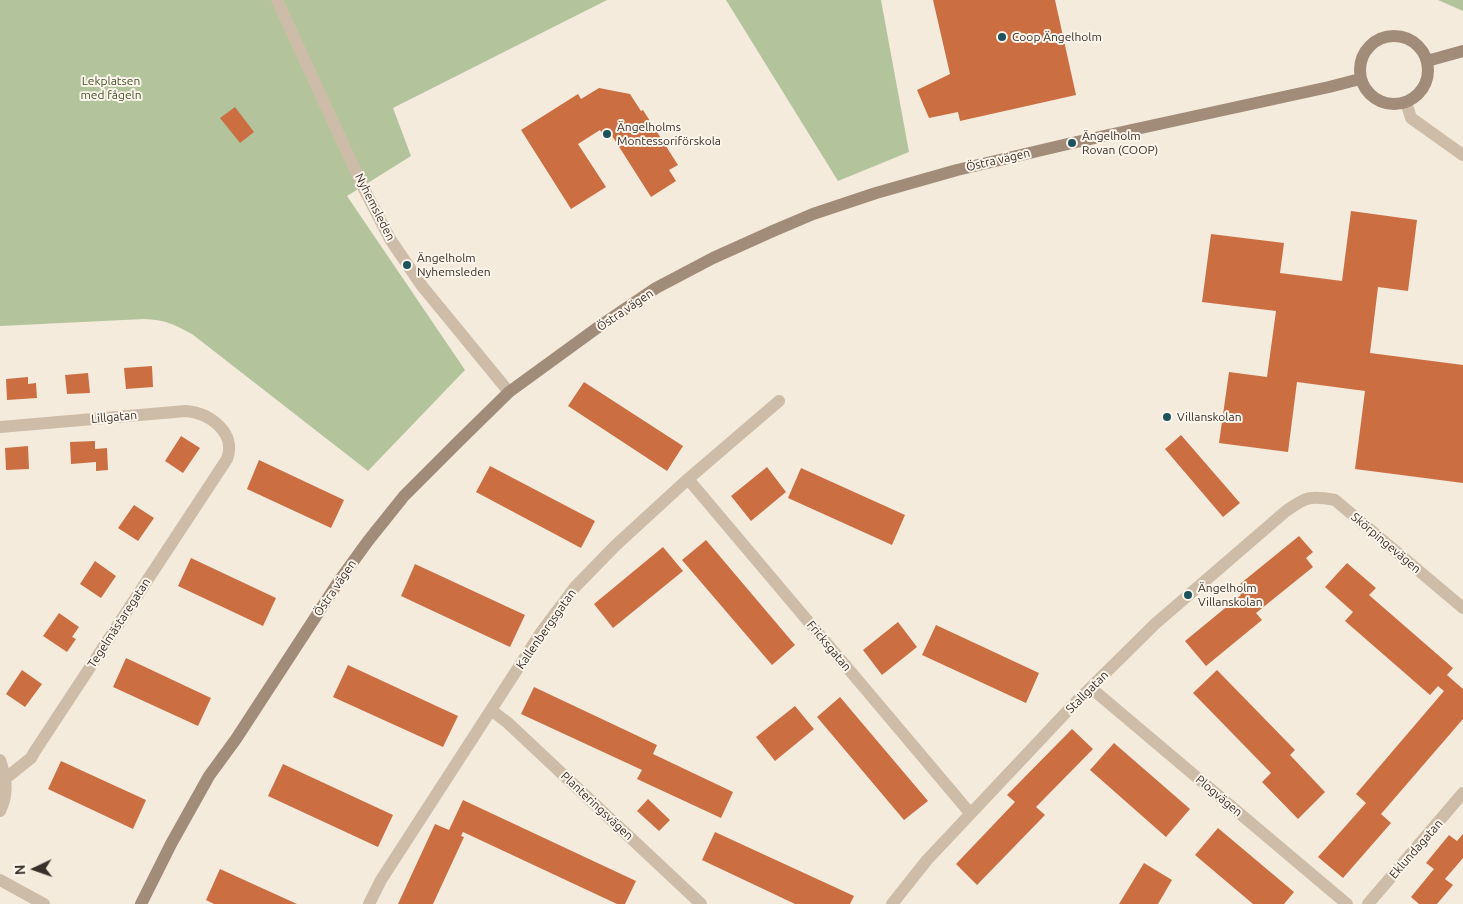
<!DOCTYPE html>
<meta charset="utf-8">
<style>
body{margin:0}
#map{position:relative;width:1463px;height:904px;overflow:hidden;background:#f4ebdd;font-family:Ubuntu,sans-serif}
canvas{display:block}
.north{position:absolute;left:10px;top:844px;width:50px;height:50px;-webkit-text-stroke:4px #fbf4ea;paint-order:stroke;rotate:267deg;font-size:14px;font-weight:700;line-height:20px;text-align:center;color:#392f29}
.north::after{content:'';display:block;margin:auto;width:18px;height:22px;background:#392f29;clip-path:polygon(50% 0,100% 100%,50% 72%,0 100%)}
</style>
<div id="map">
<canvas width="1463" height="904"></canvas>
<div class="north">N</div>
</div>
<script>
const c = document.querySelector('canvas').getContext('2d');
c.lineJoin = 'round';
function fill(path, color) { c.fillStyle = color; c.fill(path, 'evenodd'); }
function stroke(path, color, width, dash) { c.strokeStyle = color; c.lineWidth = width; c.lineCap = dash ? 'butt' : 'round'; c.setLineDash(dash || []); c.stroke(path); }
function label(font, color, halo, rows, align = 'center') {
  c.font = font + ' Ubuntu,sans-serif'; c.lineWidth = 4; c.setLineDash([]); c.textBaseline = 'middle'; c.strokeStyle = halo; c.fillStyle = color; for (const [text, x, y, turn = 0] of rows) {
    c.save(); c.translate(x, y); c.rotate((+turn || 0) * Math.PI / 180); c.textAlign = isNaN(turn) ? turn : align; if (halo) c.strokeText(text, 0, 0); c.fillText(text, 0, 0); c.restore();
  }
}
fill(new Path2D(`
 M 0,0 L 607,0 L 393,108 L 411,156 L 347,196 L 465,370 L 368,471 L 192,334 C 173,324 166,320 144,319 L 0,326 Z
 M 726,0 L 881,0 L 909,152 L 838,181 Z
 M 1438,0 L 1463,0 L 1463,11 Z`), '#b3c49c');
fill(new Path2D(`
 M 933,0 L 1055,0 L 1076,95 L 960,121 L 958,112 L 929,118 L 917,90 L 950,74 Z
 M 599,88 L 630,94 L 641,111 L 643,110 L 678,165 L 669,170 L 676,181 L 651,197 L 609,131 L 603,135 L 600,130 L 578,144 L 606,187 L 571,209 L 521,130 L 578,94 L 581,99 Z
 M 235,107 L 254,132 L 240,143 L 220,118 Z
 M 1351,211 L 1417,220 L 1408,291 L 1378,287 L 1370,353 L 1463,365 L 1463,483 L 1355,469 L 1365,391 L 1297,382 L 1288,452 L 1219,443 L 1229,372 L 1267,377 L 1276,311 L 1202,302 L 1211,234 L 1284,243 L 1280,273 L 1342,281 Z
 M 152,366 L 153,387 L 126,389 L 124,368 Z
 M 88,373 L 90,393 L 67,394 L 65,375 Z
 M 28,377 L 28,384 L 36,383 L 37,398 L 7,400 L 6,379 Z
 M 584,382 L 683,446 L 667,471 L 568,406 Z
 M 1181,435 L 1240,503 L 1223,517 L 1165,449 Z
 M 181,436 L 200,448 L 183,473 L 165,461 Z
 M 95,441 L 95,449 L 107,448 L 108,470 L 96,471 L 96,462 L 71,464 L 70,442 Z
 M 28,446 L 29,469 L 6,470 L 5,448 Z
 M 259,460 L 344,500 L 331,528 L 247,489 Z
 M 490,466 L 595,521 L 581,548 L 476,492 Z
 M 767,467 L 786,492 L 751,521 L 731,496 Z
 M 801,468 L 905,515 L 892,545 L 788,498 Z
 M 134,505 L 154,518 L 138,541 L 118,528 Z
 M 1299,536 L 1313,552 L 1306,558 L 1313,567 L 1256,613 L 1262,620 L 1206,666 L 1185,641 L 1241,595 L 1235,588 Z
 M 706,540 L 795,645 L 772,665 L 682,560 Z
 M 663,547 L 683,571 L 613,628 L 594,604 Z
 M 191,558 L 276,598 L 263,626 L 178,586 Z
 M 95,561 L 116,576 L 101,598 L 80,584 Z
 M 1347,563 L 1376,588 L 1369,595 L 1453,668 L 1447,675 L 1463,689 L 1463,719 L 1381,814 L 1391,823 L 1343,878 L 1318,857 L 1366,803 L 1356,794 L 1444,691 L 1438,686 L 1430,695 L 1345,621 L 1353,612 L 1325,587 Z
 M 415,564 L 525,615 L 510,647 L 401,596 Z
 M 59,613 L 79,627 L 72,637 L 76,639 L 67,652 L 43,636 Z
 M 898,622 L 917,647 L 882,675 L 863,650 Z
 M 936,625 L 1039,673 L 1026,703 L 922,655 Z
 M 126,658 L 211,698 L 198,726 L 113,687 Z
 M 348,665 L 458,716 L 443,747 L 333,697 Z
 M 22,670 L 42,684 L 25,707 L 6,694 Z
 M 1217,670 L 1295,750 L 1290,755 L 1325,792 L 1298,819 L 1262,782 L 1271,773 L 1193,693 Z
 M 534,687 L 657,745 L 653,754 L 733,792 L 721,818 L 637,779 L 642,770 L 521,714 Z
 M 840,697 L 928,801 L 904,820 L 817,717 Z
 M 795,706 L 814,729 L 775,761 L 756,737 Z
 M 1072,729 L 1093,749 L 1036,807 L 1045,815 L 977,885 L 956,864 L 1015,802 L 1007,795 Z
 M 1114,743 L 1190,809 L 1166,837 L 1090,770 Z
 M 61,761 L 146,800 L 133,829 L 48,789 Z
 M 283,764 L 393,815 L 378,847 L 268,796 Z
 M 648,799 L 670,820 L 659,831 L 637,811 Z
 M 463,800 L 636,881 L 625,904 L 617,904 L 463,832 L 461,836 L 464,837 L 433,904 L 398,904 L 435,824 L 449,830 Z
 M 1218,828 L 1294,892 L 1284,904 L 1253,904 L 1195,855 Z
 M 715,832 L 854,896 L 850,904 L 795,904 L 702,860 Z
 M 1463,834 L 1463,858 L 1445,879 L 1453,885 L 1437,904 L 1419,904 L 1411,897 L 1434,869 L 1426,863 L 1449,835 L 1457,841 Z
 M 1144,863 L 1172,880 L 1158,904 L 1119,904 Z
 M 220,869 L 297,904 L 214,904 L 206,900 Z`), '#cb6f43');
stroke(new Path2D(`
 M 277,0 L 362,185 L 390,239 L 422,286 L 509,392
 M 1406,102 L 1411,118 L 1463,155
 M 0,427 L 186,411 C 210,413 237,433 227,459 L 35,751 L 31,758 L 6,778
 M 688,479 L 970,813
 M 1091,688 L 1347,904
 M 491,710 L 508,723 L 701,904
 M 0,760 C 6,778 9,793 0,811
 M 0,880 L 44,904
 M 369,904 L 381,880 L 542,631 L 575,587 L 616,545 L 688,479 L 779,401
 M 892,904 L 927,860 L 1073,705 L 1155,624 L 1286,511 C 1306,497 1310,495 1335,500 L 1463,608
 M 1368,904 L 1463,793`), '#cdbca8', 12);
stroke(new Path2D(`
 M1360 70a34 34 0 1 1 68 0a34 34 0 1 1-68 0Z
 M 1427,61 L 1463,51
 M 141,904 L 171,844 L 209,776 L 236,739 L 339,581 L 368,541 L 404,496 L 457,443 L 509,392 L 597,328 L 656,288 L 713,258 L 773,231 L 813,214 L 876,193 L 957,170 L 1072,143 L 1329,87 L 1360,79`), '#a18b79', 12);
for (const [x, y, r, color] of [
 [1002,37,5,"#1c535d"],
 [607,134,5,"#1c535d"],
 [1072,143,5,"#1c535d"],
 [407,265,5,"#1c535d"],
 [1167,417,5,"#1c535d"],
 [1188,595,5,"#1c535d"]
]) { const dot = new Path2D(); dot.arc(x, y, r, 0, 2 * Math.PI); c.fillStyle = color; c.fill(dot); stroke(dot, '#fbf4ea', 2); }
label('12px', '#392f29', '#fbf4ea', [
 ["Coop Ängelholm",1012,37],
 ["Ängelholms",617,127],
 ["Montessoriförskola",617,141],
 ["Ängelholm",1082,136],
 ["Rovan (COOP)",1082,150],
 ["Ängelholm",417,258],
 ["Nyhemsleden",417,272],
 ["Villanskolan",1177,417],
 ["Ängelholm",1198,588],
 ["Villanskolan",1198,602]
], 'left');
label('12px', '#44592b', '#fbf4ea', [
 ["Lekplatsen",111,81],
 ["med fågeln",111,95]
]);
label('12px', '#392f29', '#fbf4ea', [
 ["Östra vägen",998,160,-13],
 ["Nyhemsleden",375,207,63],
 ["Östra vägen",625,310,-34],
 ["Lillgatan",114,417,-5],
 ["Skörpingevägen",1386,543,40],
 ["Östra vägen",335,588,-56],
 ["Tegelmästaregatan",119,623,-57],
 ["Kallenbergsgatan",546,629,-55],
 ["Fricksgatan",829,646,50],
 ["Stallgatan",1087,692,-45],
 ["Plogvägen",1219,796,40],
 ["Planteringsvägen",597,806,43],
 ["Eklundagatan",1416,849,-49]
]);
</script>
